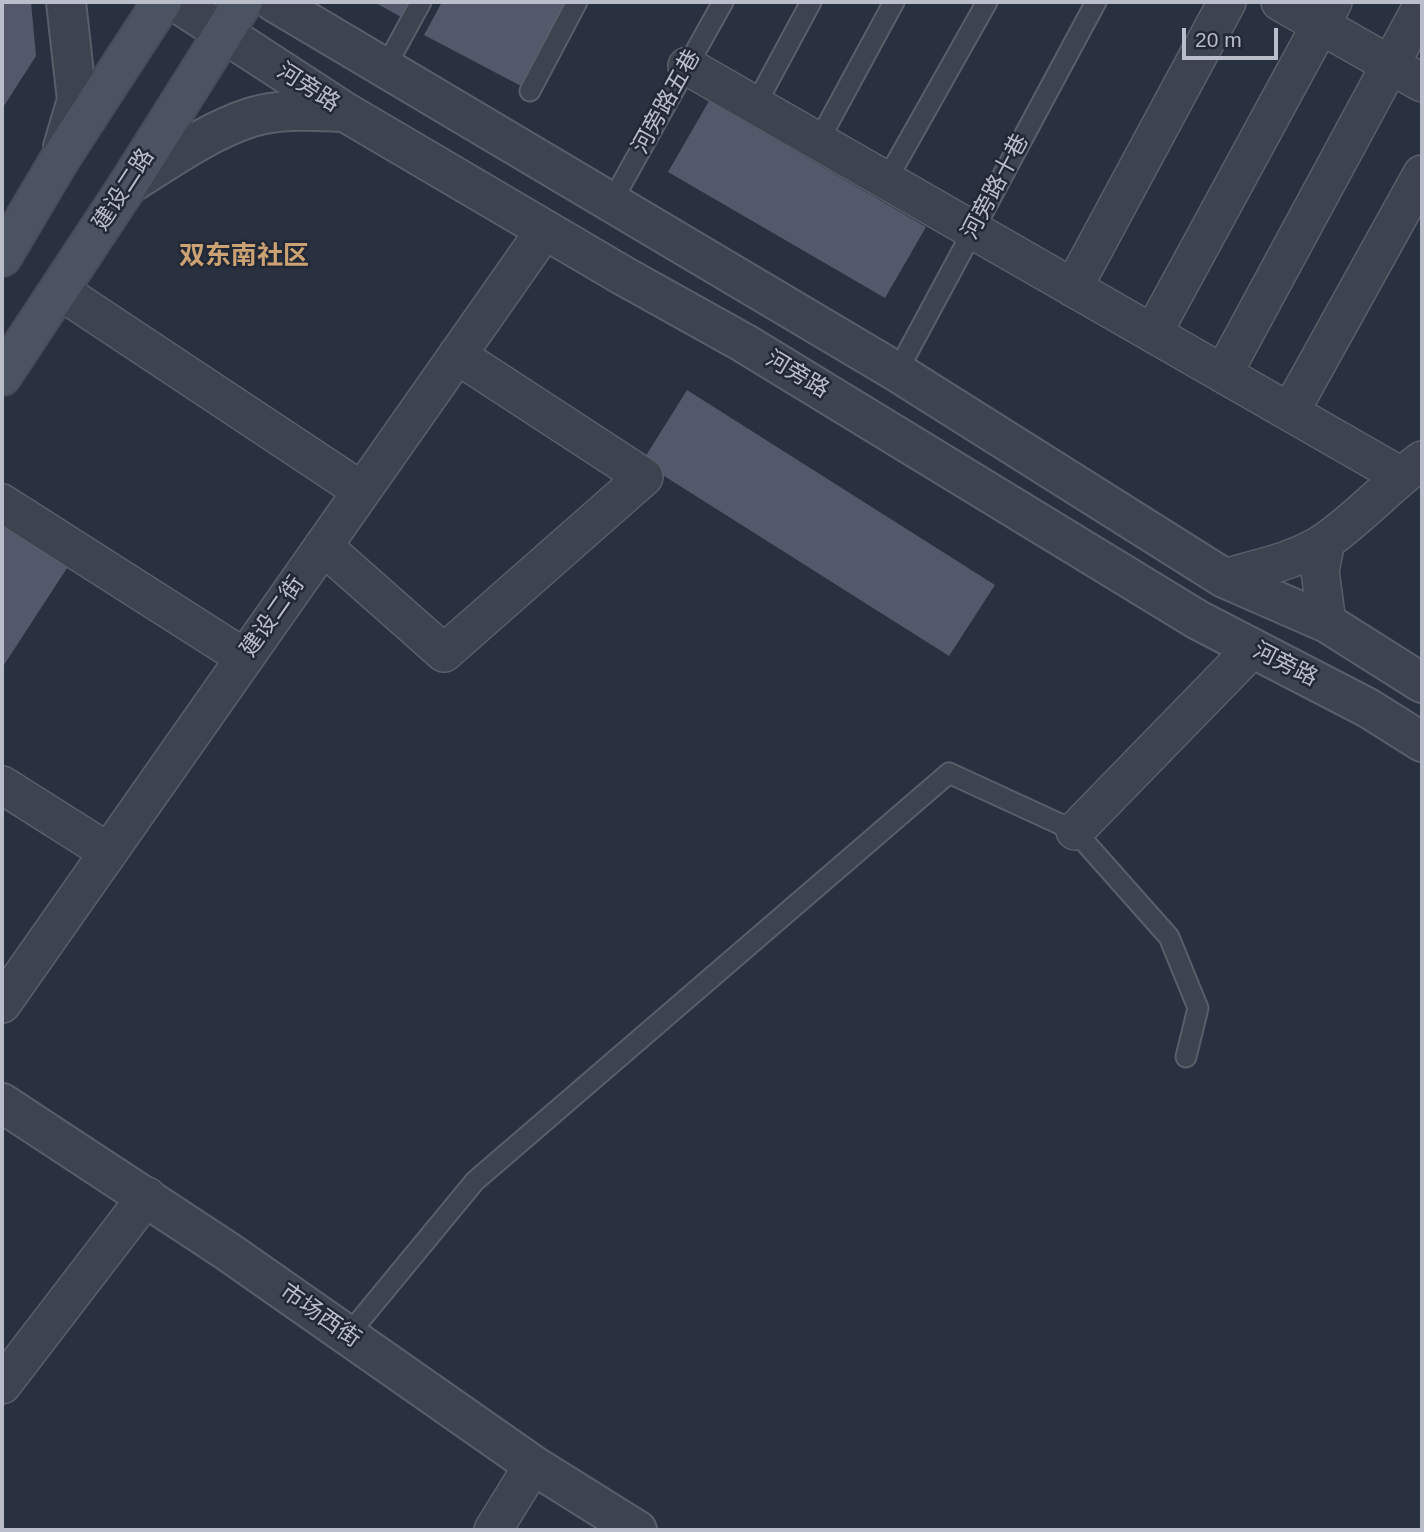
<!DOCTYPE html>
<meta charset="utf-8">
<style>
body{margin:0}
#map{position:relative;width:1424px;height:1532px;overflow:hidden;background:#29303f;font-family:Arial,sans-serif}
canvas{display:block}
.frame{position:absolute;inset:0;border:4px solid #babeca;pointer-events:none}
.scale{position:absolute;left:1182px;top:28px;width:96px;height:32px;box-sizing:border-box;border:4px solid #babeca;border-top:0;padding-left:9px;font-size:21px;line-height:24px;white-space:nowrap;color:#babeca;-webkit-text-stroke:5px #222835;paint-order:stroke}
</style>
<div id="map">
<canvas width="1424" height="1532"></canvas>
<div class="frame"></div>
<div class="scale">20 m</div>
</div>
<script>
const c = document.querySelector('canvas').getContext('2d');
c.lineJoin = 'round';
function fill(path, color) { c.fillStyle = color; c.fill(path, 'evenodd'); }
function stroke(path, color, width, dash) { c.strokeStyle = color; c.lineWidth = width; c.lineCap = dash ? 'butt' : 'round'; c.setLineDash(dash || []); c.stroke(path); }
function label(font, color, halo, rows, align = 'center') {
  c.font = font + ' Arial,"Noto Sans SC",sans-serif'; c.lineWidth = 5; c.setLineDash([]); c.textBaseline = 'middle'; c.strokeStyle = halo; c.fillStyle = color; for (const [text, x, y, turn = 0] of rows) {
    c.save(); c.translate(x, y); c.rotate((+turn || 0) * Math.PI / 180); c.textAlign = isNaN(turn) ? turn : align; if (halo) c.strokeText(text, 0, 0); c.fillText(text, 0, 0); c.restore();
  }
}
fill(new Path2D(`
 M 2,2 L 31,2 L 36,56 L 2,109 Z
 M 374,2 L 410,2 L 401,17 Z
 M 442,2 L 569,2 L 523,87 L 424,35 Z
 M 709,101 L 926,227 L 885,298 L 668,172 Z
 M 687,390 L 995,585 L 949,656 L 642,462 Z
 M 2,524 L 69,565 L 2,668 Z`), '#53596a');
const service = new Path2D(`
 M 385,68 L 421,2
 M 530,91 L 577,2
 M 755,106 L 811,2
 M 818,142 L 894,2
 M 886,181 L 987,2
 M 611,203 L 723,2
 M 897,372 L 1096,2
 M 348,1335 L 475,1181 L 949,773 L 1075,831 L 1169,937 L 1198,1008 L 1186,1057`);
const minor = new Path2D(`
 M 1280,2 L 1422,83
 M 687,66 L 1401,476
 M 1073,288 L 1227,2
 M 59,290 L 362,491
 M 1153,333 L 1333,2
 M 1223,374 L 1422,6
 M 1290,412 L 1422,174
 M 2,503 L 245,658
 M 1326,541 L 1320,571 L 1327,623
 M 323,546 L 444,653 L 644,477 L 457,355
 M 1224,578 C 1258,568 1297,561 1326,541 C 1360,517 1389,485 1422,460
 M 2,785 L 108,852
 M 1075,831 L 1253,648
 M 2,1004 L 545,230
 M 2,1385 L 147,1196
 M 493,1530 L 533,1465`);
const tertiary = new Path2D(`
 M 176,2 L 345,112 L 622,275 L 744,343 L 1198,620 L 1368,708 L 1422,742
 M 274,2 L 897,372 L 1224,578 L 1327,623 L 1422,683
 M 63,147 L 77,100 L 66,2
 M 128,185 C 168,160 208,131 252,117 C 281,108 315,111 345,112
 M 2,1103 L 227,1251 L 533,1465 L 637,1530`);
const secondary = new Path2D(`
 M 2,257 L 60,159 L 162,2
 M 2,376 L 128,185 L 243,2`);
stroke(service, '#585e6a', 23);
stroke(minor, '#585e6a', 40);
stroke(tertiary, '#585e6a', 42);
stroke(secondary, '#474c58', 42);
stroke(service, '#3d434f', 19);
stroke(minor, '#3d434f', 37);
stroke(tertiary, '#3d434f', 38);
stroke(secondary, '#4b5262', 38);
label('23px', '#babeca', '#222835', [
 ["河旁路",308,88,33],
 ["河旁路五巷",667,102,-61],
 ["河旁路十巷",996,187,-62],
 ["建设二路",124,190,-57],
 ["河旁路",797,375,31],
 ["建设二街",273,617,-55],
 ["河旁路",1285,665,27],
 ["市场西街",320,1316,35]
]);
label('bold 26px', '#cba273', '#222835', [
 ["双东南社区",244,257]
]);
</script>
